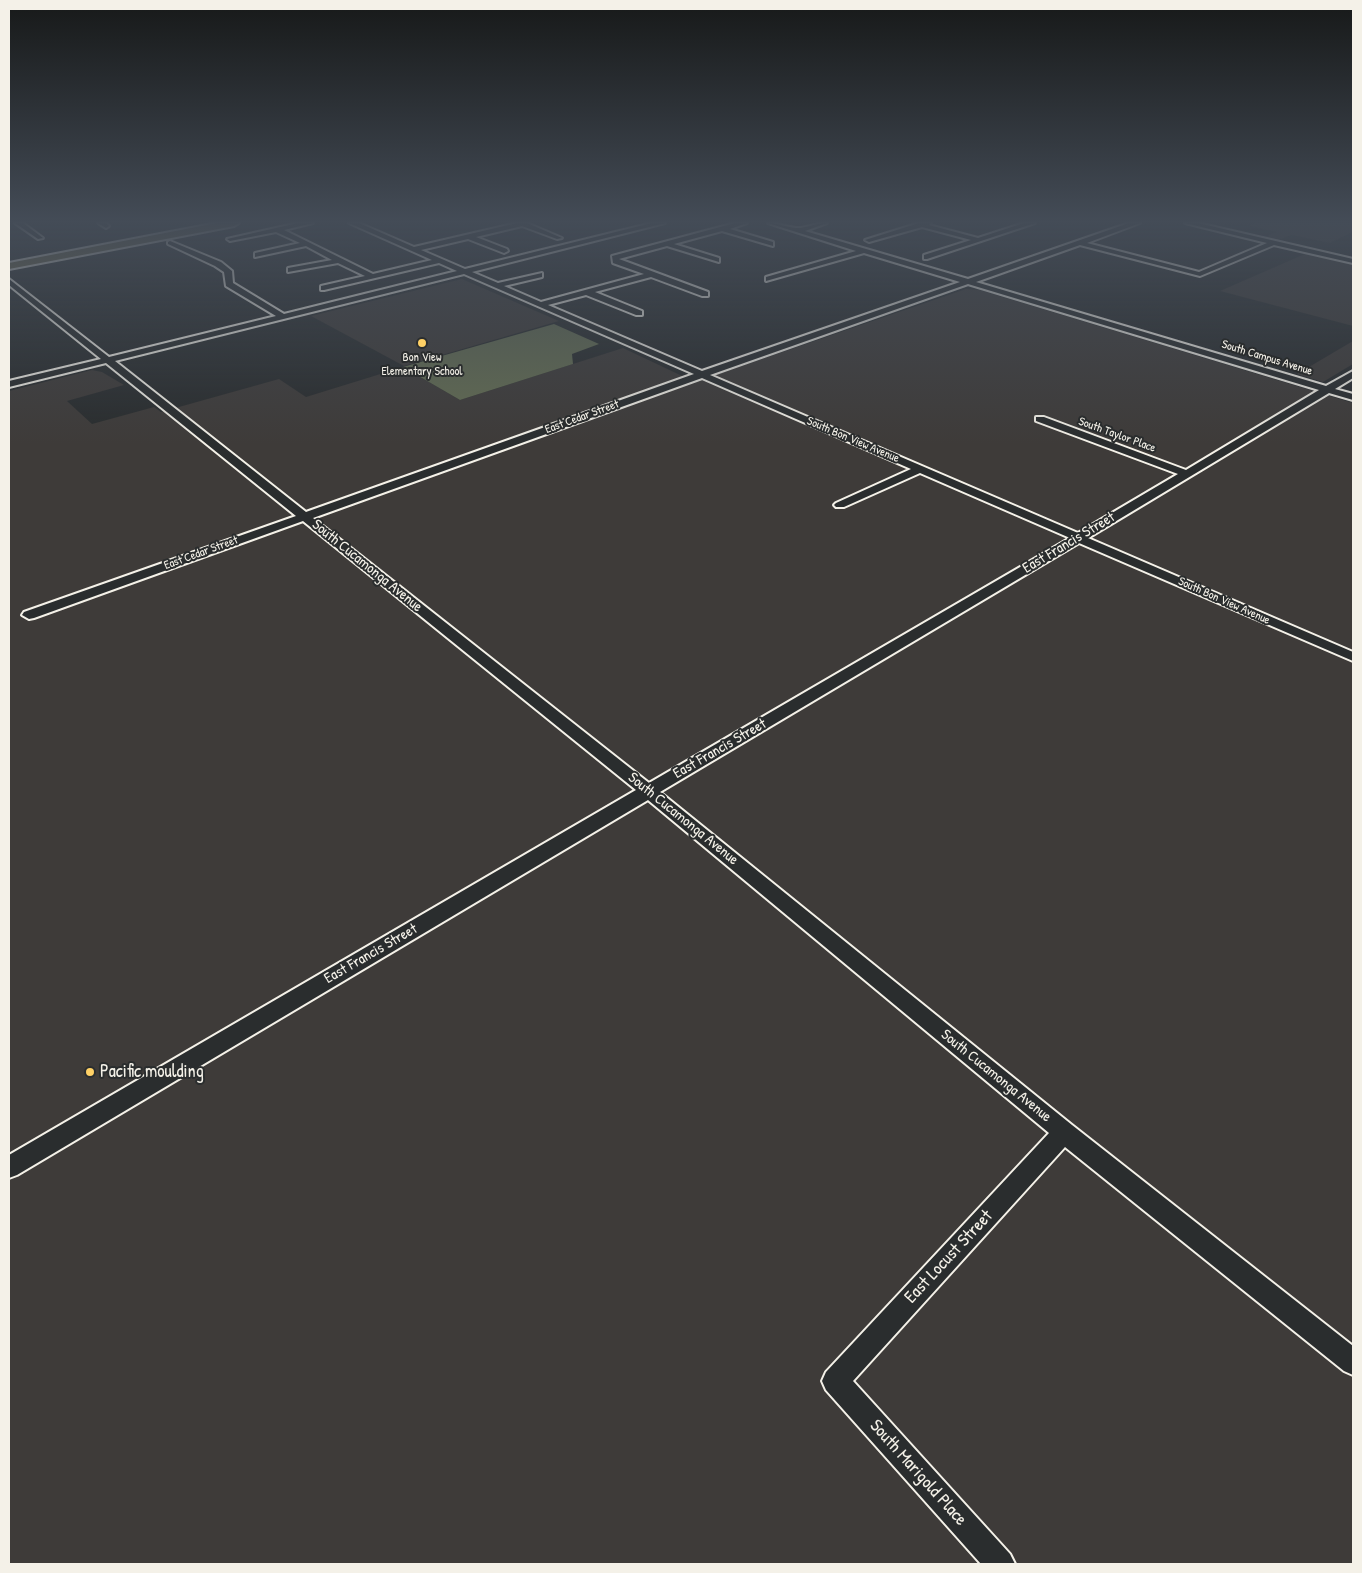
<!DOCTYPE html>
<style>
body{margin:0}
#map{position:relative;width:1362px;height:1573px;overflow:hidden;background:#2a2d2e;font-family:"Patrick Hand",sans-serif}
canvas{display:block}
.frame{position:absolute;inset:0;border:10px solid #f4f1e8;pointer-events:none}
</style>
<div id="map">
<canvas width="1362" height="1573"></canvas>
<div class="frame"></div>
</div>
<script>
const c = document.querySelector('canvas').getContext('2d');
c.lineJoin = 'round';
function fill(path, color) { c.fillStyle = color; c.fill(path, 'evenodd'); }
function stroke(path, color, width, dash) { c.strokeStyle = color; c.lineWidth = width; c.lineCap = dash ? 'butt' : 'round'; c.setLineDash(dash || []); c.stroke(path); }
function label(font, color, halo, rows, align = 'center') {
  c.font = font + ' "Patrick Hand",sans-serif'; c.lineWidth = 4; c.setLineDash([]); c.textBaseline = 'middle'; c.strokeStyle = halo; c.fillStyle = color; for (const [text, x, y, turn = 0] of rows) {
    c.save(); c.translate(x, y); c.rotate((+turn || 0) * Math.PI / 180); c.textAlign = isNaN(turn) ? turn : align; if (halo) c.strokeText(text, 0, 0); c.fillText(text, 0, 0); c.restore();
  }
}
fill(new Path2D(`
 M 1256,223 L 1353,223 L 1353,232 L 1330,243 L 1291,235 L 1277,241 L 1262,238 L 1276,232 L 1249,226 Z
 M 1307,253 L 1353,264 L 1353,326 L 1220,291 Z
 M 462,279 L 559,321 L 404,366 L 311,316 Z
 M 966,289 L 980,290 L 1353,403 L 1353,1564 L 9,1564 L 9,391 L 92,370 L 102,372 L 124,385 L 67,401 L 92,424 L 154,407 L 161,412 L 279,379 L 306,397 L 403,367 L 460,400 L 623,348 L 695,382 Z
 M 1353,341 L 1353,364 L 1323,382 L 1297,374 Z`), '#3e3b39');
fill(new Path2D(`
 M 554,324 L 599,344 L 572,354 L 573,364 L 460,400 L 403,367 Z`), '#636c52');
const minor = new Path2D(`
 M 15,223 L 23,223 L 43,238 L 38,239 Z
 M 98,223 L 106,223 L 109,226 L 106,228 Z
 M 298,223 L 313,223 L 284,230 L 373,274 L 432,260 L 349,223 L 359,223 L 414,247 L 517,223 L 527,223 L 562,238 L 557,239 L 522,226 L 476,237 L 507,249 L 508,251 L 504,253 L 468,239 L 421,250 L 465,269 L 652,223 L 665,223 L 472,272 L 498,283 L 542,273 L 542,277 L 504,286 L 541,302 L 644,274 L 613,263 L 612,256 L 735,223 L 747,223 L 730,229 L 773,242 L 773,246 L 722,231 L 674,244 L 719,258 L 719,262 L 667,246 L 619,259 L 708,292 L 708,296 L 702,296 L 651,277 L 595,292 L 642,311 L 642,315 L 636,315 L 586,295 L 548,305 L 702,371 L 960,282 L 864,253 L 766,281 L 766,277 L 856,251 L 768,223 C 778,223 786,227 796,228 C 802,229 817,223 827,223 L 805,231 L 968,279 L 1129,223 L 1140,223 L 1087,243 L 1199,272 L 1267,243 L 1185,223 L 1198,223 L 1353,259 L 1353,263 L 1274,245 L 1200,276 L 1080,245 L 976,282 L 1326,386 L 1353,371 L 1353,378 L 1335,389 L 1353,394 L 1353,400 L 1329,393 L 1088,538 L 1353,652 L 1353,661 L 1079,543 L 660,792 L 1072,1125 L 1353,1346 L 1353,1375 L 1344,1371 L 1065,1147 L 853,1381 L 1010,1554 L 1015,1564 L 981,1564 L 826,1390 L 822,1381 L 826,1372 L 1049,1133 L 648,800 L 17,1175 L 9,1178 L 9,1155 L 636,790 L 303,521 L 34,618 L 29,619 L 22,615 L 24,612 L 296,516 L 106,363 L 9,387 L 9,381 L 101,359 L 9,285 L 9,279 L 109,357 L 276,316 L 226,286 L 224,272 L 215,266 L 168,244 L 168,242 L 170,241 L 221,262 L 232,271 L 233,283 L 284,314 L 457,271 L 439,263 L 324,290 L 321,290 L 321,286 L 365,276 L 338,263 L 288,272 L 288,268 L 332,260 L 306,246 L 255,257 L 255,253 L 300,243 L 276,232 L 230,241 L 227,239 ZM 464,274 L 694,374 L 306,512 L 115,361 ZM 968,284 L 1319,390 L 1186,470 L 1044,417 L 1036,417 L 1036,421 L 1178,474 L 1078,533 L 710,375 ZM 702,378 L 911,469 L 836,503 L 834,505 L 836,507 L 844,507 L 920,473 L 1070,538 L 649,783 L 313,518 Z
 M 919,223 L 931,223 L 929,225 L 978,238 L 1024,223 L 1035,223 L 927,259 L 924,259 L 924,255 L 971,240 L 922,227 L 869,242 L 865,240 Z`);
const highway = new Path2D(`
 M 217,223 L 239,223 L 234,226 L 9,269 L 9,263 Z`);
stroke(minor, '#f4f1e8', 4);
stroke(highway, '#f4f1e8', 4);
fill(minor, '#2a2d2e');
fill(highway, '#726c4b');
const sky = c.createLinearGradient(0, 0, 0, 444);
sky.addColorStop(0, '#171919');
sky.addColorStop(0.5, '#444c57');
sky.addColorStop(1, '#444c5700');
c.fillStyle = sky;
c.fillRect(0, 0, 1362, 444);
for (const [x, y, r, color] of [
 [422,343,5,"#ffd166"],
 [90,1072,5,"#ffd166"]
]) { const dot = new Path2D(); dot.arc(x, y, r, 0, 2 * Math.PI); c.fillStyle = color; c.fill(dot); stroke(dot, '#2a2d2e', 2); }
label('12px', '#f4f1e8', '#2a2d2e', [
 ["Bon View",422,358],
 ["Elementary School",422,372]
]);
label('12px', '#f4f1e8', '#2a2d2e', [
 ["South Campus Avenue",1267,358,17],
 ["East Cedar Street",582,417,-20],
 ["South Taylor Place",1117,435,20],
 ["South Bon View Avenue",853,440,23],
 ["East Cedar Street",201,553,-20],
 ["South Bon View Avenue",1224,601,24]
]);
label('15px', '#f4f1e8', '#2a2d2e', [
 ["East Francis Street",1069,543,-31],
 ["South Cucamonga Avenue",367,566,39],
 ["East Francis Street",720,749,-30],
 ["South Cucamonga Avenue",683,819,39],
 ["East Francis Street",371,954,-30],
 ["South Cucamonga Avenue",996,1076,39]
]);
label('18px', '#f4f1e8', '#2a2d2e', [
 ["Pacific moulding",100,1072]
], 'left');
label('18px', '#f4f1e8', '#2a2d2e', [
 ["East Locust Street",949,1257,-47],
 ["South Marigold Place",918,1473,48]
]);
</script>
